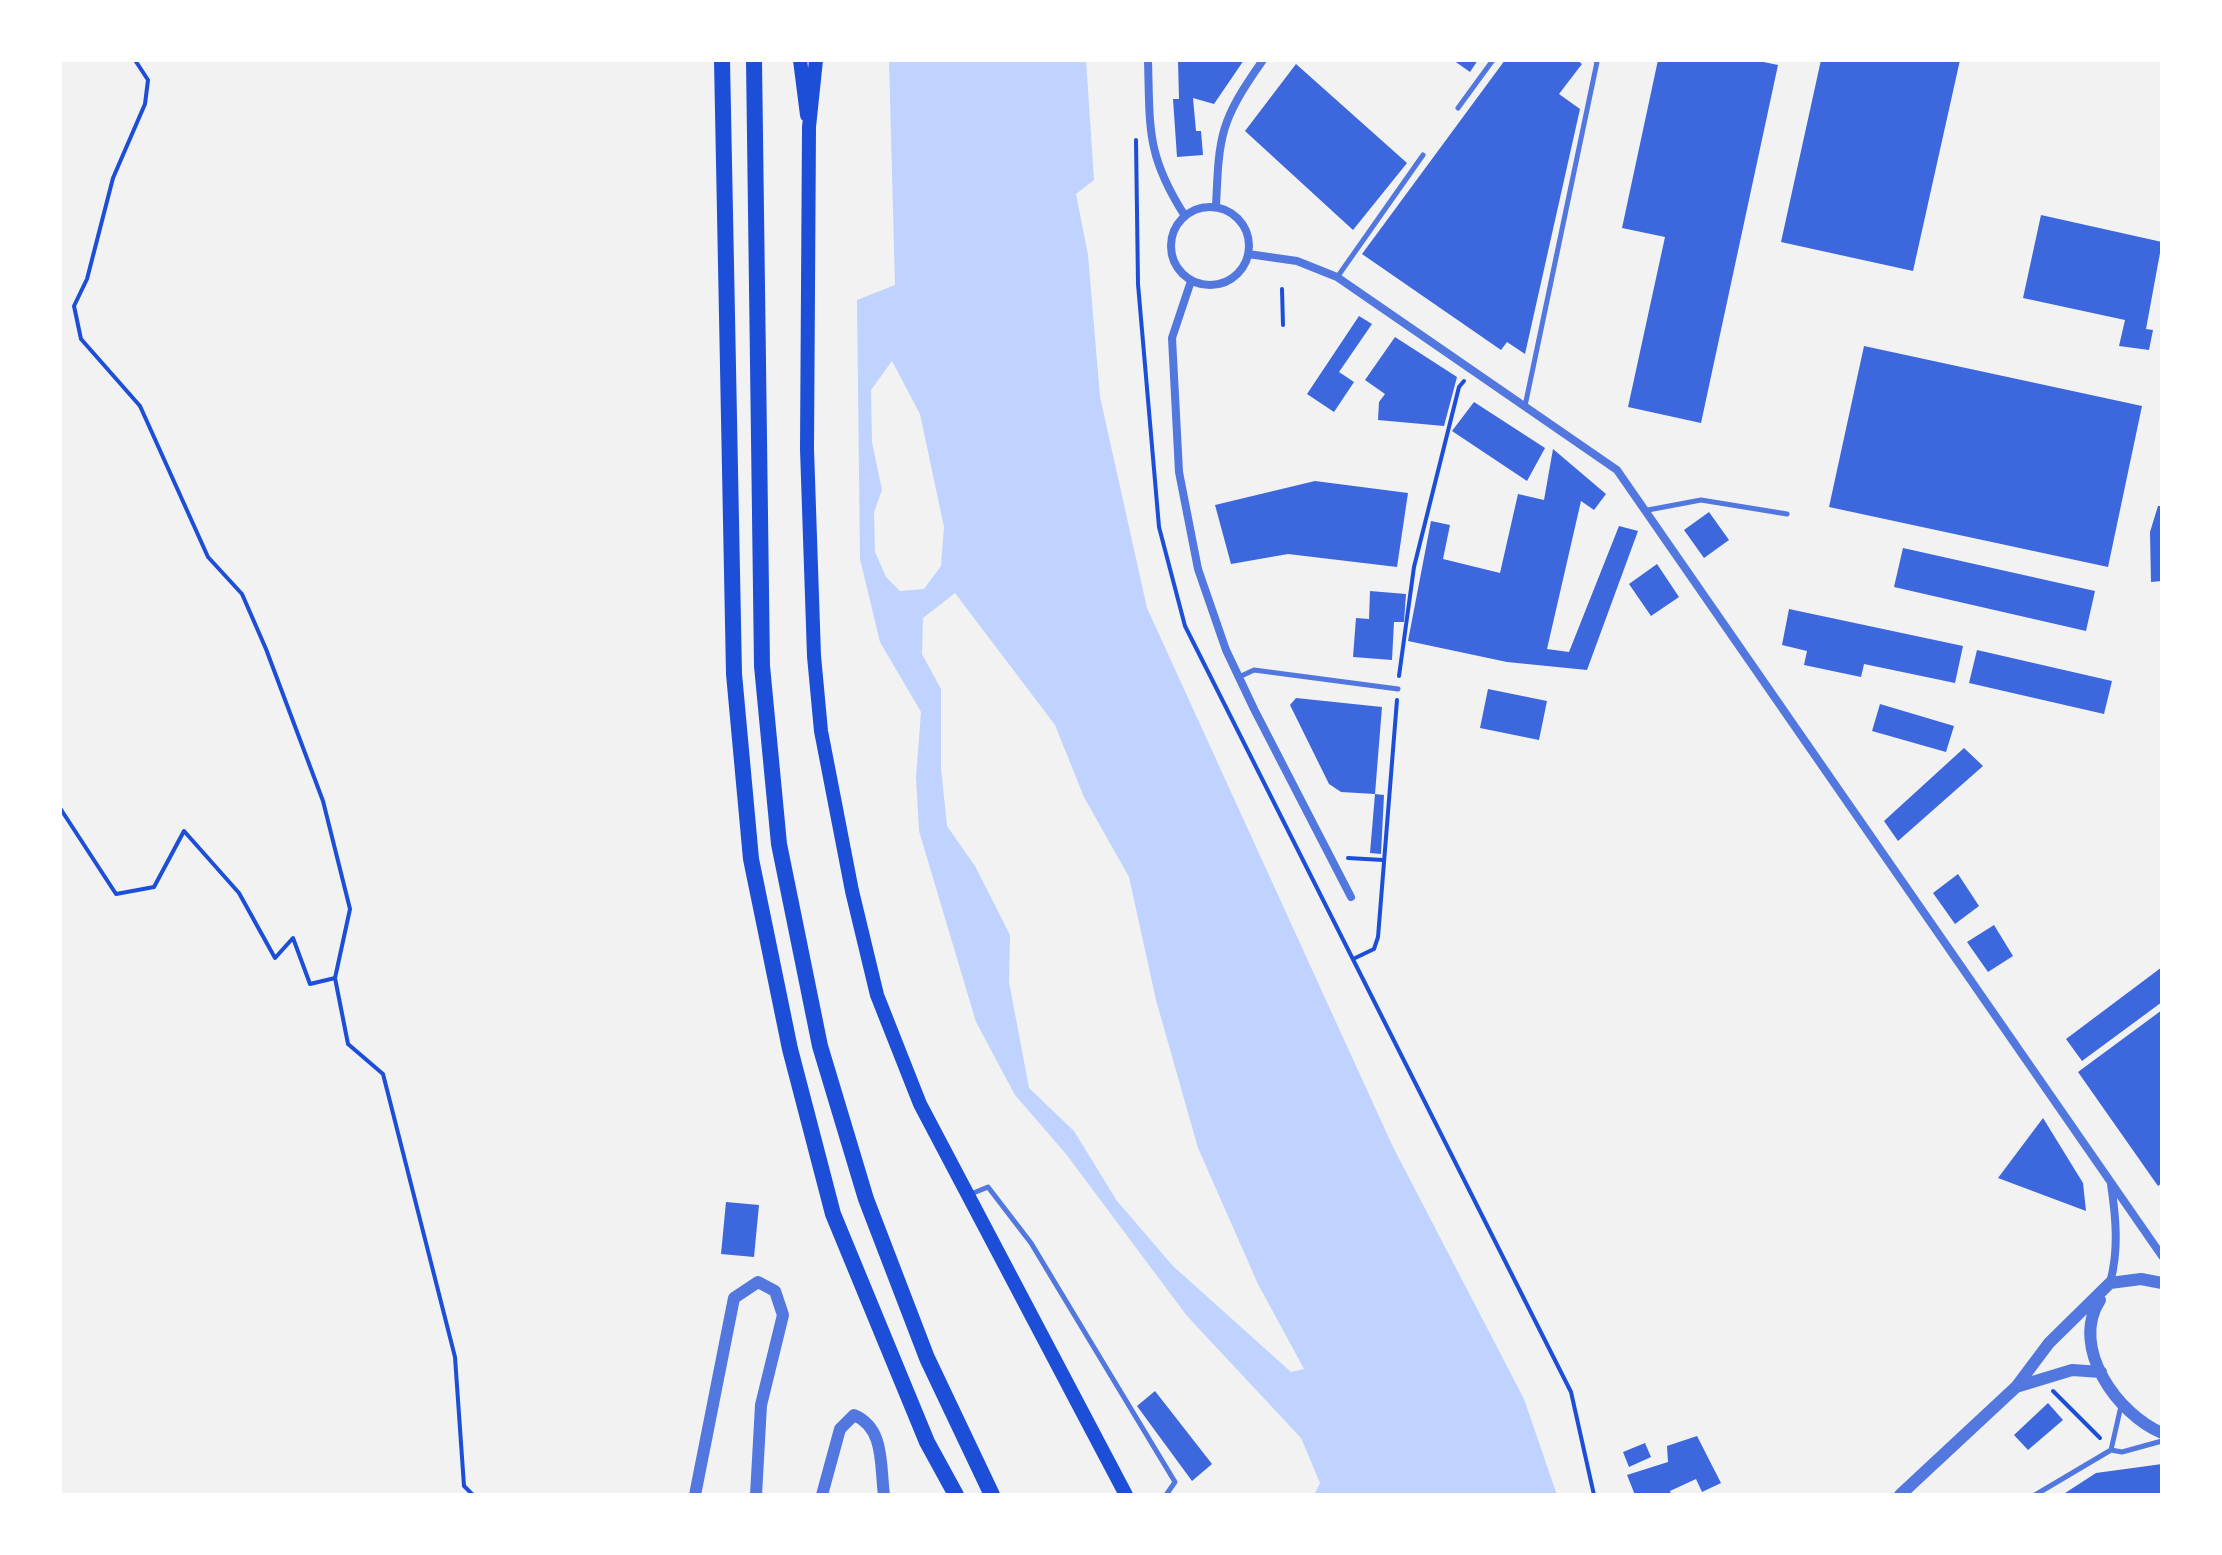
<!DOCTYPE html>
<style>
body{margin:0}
#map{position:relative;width:2222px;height:1555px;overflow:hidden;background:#f2f2f2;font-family:"IBM Plex Sans",sans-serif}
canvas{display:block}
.frame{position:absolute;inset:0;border:62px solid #fff;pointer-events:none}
</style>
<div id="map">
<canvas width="2222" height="1555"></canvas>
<div class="frame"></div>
</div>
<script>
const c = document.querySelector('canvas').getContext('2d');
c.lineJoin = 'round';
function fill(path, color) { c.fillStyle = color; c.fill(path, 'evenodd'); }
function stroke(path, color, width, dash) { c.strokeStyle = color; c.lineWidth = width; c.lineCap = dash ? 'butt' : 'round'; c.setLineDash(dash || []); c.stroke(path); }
fill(new Path2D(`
 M 889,60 L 1086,60 L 1094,180 L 1076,194 L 1088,255 L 1100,397 L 1147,608 L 1393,1147 L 1524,1399 L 1557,1495 L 1314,1495 L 1320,1483 L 1301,1438 L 1187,1316 L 1066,1154 L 1015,1095 L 976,1022 L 919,831 L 916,777 L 921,712 L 880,642 L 860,559 L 857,300 L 895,285 ZM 892,361 L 920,414 L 944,527 L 941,566 L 924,589 L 900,591 L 886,577 L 875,552 L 874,512 L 882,490 L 872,442 L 871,390 ZM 955,593 L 1055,725 L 1084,797 L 1129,877 L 1156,1000 L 1198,1148 L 1258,1284 L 1304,1369 L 1291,1372 L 1173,1266 L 1117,1201 L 1074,1131 L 1029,1088 L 1009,982 L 1010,935 L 975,866 L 947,826 L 941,768 L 941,689 L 922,654 L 923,618 Z`), '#bfd3fe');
fill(new Path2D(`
 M 1178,60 L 1244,60 L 1214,104 L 1193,98 L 1196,131 L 1201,131 L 1203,155 L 1177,157 L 1173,99 L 1179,99 Z
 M 1453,60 L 1478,60 L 1470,72 Z
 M 1505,60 L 1577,60 L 1582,64 L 1559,94 L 1580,109 L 1525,354 L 1507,342 L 1501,350 L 1362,254 Z
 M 1658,60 L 1754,60 L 1778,65 L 1701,423 L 1628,407 L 1665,237 L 1622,228 Z
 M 1821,60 L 1960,60 L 1913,271 L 1781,242 Z
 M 1296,64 L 1407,163 L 1353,230 L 1245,131 Z
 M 2041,215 L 2162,242 L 2146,329 L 2153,330 L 2149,350 L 2119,346 L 2125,320 L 2023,298 Z
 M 1359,316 L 1372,324 L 1339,372 L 1354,382 L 1334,412 L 1307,394 Z
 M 1395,337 L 1457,377 L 1444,426 L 1378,420 L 1379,402 L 1385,394 L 1365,380 Z
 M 1864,346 L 2142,406 L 2108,567 L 1829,507 Z
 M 1474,402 L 1545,448 L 1527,481 L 1452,431 Z
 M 1553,449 L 1606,494 L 1594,510 L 1581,501 L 1547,649 L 1569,652 L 1619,526 L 1638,531 L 1587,670 L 1507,662 L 1408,641 L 1431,521 L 1450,525 L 1443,559 L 1500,573 L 1518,494 L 1544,500 Z
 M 1315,481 L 1408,493 L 1397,567 L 1288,554 L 1231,564 L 1215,505 Z
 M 2158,506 L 2162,506 L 2162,581 L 2151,582 L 2150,532 Z
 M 1709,512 L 1729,540 L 1704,558 L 1684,530 Z
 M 1903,548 L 2095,591 L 2086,631 L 1894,587 Z
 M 1657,564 L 1679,597 L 1651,616 L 1629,584 Z
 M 1370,591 L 1406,594 L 1404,622 L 1394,622 L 1392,660 L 1353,657 L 1356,618 L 1369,619 Z
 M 1789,609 L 1963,646 L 1955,683 L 1864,664 L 1861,677 L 1804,665 L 1807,651 L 1782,645 Z
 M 1977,650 L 2112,681 L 2104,714 L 1969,683 Z
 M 1488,689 L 1547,701 L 1539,740 L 1480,728 Z
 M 1296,698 L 1382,707 L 1375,794 L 1341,792 L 1329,784 L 1290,705 Z
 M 1880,704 L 1954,726 L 1946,752 L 1872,731 Z
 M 1964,748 L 1983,766 L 1898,841 L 1884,821 Z
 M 1375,794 L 1384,795 L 1381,854 L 1370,853 Z
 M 1958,874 L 1979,906 L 1955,924 L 1933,893 Z
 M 1994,925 L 2013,956 L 1988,972 L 1967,942 Z
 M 2162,967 L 2162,1002 L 2082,1061 L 2066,1039 Z
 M 2162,1010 L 2162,1183 L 2158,1186 L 2078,1072 Z
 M 2043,1118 L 2083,1183 L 2086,1211 L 1998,1178 Z
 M 726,1202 L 759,1205 L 754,1257 L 721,1254 Z
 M 1155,1391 L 1212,1464 L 1192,1481 L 1137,1406 Z
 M 2048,1403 L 2063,1420 L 2028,1450 L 2014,1435 Z
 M 1697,1436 L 1721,1483 L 1702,1492 L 1696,1479 L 1670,1491 L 1671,1495 L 1635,1495 L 1627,1475 L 1668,1462 L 1667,1446 Z
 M 1645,1443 L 1651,1457 L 1629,1467 L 1623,1452 Z
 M 2162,1464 L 2162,1495 L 2062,1495 L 2096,1473 Z`), '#3d67dc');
stroke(new Path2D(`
 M 135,60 L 148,80 L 145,104 L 113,178 L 87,279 L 74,306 L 81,339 L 140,406 L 208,557 L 242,594 L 266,649 L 323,801 L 350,909 L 335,978 L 348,1044 L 383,1074 L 455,1357 L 464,1486 L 473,1495
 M 1136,140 L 1138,284 L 1159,527 L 1185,626 L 1571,1392 L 1594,1495
 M 1282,289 L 1283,325
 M 1399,676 L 1414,567 L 1459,387 L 1464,381
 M 60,808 L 116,894 L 154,887 L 184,831 L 239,893 L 275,958 L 293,938 L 310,984 L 335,978
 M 1348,858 L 1383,860
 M 1353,959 L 1374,949 L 1378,937 L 1397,700
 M 2053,1391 L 2100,1438`), '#1d4ed8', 4);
stroke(new Path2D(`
 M 1458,108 L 1493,60
 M 1338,276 L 1423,155
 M 1525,406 L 1597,62 L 1595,60
 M 1648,510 L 1701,500 L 1787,514
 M 1239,677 L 1254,670 L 1398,689
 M 971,1194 L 988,1187 L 1031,1243 L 1175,1482 L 1166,1495
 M 2111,1450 L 2122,1452 L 2162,1441
 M 2111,1450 L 2121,1406
 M 2035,1495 L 2111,1450`), '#5277de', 5);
stroke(new Path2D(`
 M 1148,60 C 1150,129 1146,155 1185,216
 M 1216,207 C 1219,134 1220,121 1263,60
 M1171 246a39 39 0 1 1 78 0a39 39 0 1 1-78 0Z
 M 1248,254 L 1297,261 L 1337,277 L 1617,470 L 2162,1256
 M 1191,281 L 1172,338 L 1179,472 L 1198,569 L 1226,650 L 1254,709 L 1351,897
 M 2110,1283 C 2119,1250 2116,1218 2111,1184`), '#5277de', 8);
stroke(new Path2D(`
 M 2100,1300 C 2069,1347 2118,1415 2162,1433
 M 2016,1387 L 2072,1370 L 2101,1372
 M 695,1495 L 734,1298 L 758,1282 L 775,1291 L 783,1315 L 761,1405 L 756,1495
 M 822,1495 L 840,1429 L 854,1415 C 885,1428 880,1465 884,1495
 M 1900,1495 L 2016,1387 L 2049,1343 L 2110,1283 L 2141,1279 L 2162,1283`), '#5277de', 12);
stroke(new Path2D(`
 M 800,60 L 807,115
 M 816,60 L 809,127 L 807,449 L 814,656 L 821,731 L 852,891 L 877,995 L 920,1104 L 1126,1495`), '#1d4ed8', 14);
stroke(new Path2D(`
 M 722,60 L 734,674 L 751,859 L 790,1049 L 833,1214 L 927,1442 L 956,1495
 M 754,60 L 762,666 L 779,844 L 820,1046 L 866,1199 L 927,1358 L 992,1495`), '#1d4ed8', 16);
</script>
